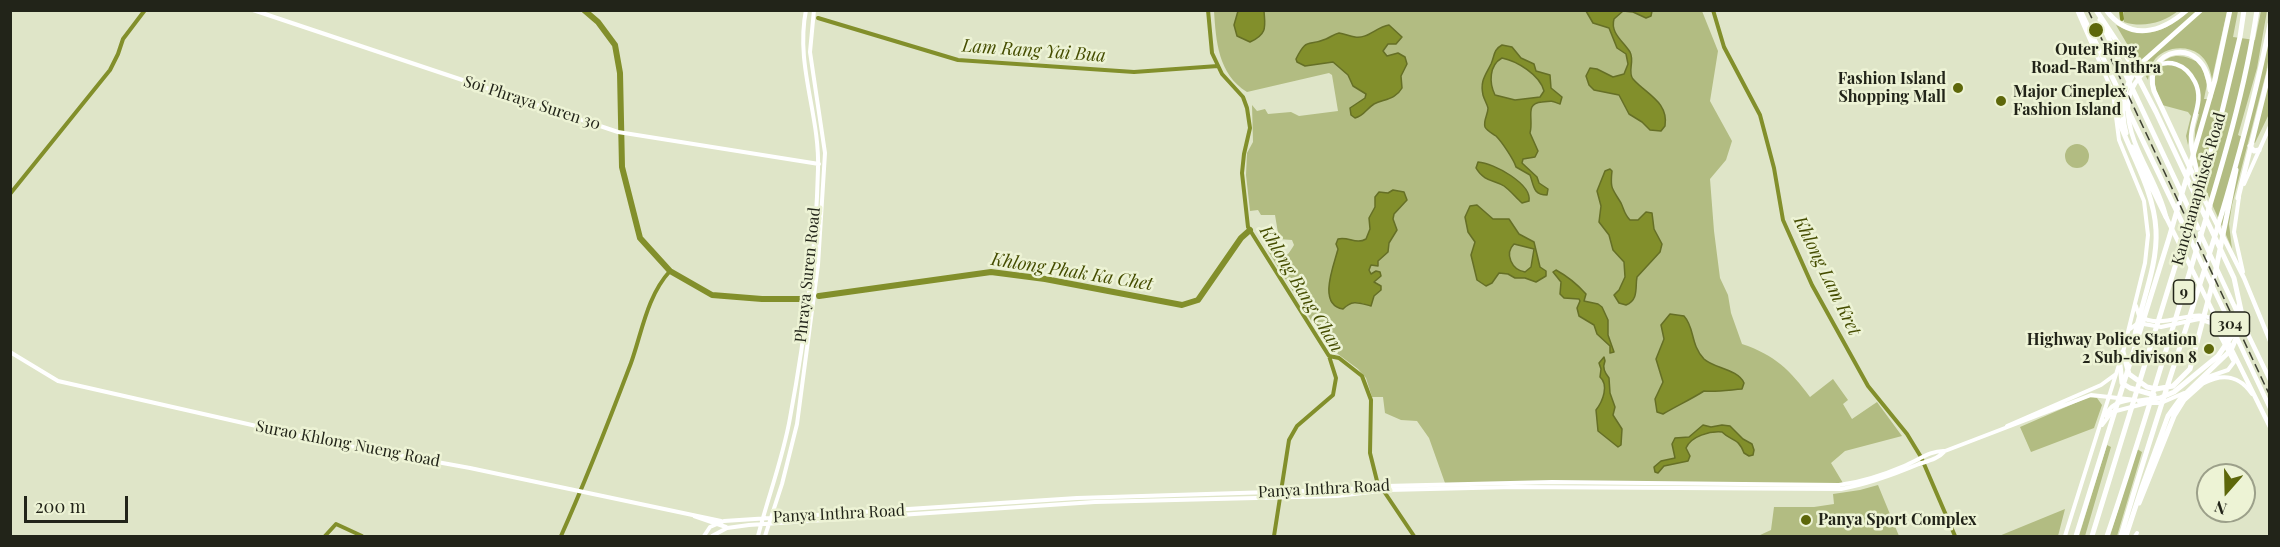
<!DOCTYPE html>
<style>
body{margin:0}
#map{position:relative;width:2280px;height:547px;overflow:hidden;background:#dfe5c8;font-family:"Playfair Display",serif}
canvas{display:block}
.frame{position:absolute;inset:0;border:12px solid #222419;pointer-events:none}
.north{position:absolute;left:2196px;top:463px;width:60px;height:60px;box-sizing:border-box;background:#edf3d5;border:2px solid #9ca08a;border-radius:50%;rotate:200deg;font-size:16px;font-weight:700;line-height:24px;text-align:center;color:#222419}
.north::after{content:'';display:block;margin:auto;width:21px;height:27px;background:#5d670a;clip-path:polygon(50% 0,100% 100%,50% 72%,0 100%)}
.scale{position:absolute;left:24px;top:496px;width:104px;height:27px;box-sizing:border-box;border:3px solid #222419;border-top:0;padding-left:8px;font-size:18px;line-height:21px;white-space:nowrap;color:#222419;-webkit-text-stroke:4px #edf3d5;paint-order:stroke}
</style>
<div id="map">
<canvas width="2280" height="547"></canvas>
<div class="frame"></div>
<div class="north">N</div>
<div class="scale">200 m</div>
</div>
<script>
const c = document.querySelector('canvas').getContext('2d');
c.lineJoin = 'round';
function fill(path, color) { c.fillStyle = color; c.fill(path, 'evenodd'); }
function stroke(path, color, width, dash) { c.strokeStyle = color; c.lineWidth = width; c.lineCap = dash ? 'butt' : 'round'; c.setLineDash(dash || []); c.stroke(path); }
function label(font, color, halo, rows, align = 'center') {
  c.font = font + ' "Playfair Display",serif'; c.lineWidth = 5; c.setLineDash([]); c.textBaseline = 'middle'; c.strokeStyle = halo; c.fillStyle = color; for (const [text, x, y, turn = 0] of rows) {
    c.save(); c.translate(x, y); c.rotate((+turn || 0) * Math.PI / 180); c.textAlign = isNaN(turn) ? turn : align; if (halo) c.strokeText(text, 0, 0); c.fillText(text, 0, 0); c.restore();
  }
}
fill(new Path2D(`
 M 1214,11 L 1702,11 L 1718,51 L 1710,101 L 1732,141 L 1726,160 L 1710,179 L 1714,231 L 1720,278 L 1728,295 L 1731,313 L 1742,344 C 1775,355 1790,370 1810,397 L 1833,379 L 1848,400 L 1843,404 L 1852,419 L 1877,402 L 1902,436 L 1845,451 L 1831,463 L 1843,483 L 1445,483 L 1429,438 L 1417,421 L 1401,420 L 1385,413 L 1383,397 L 1372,397 L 1366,378 L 1358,369 L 1327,346 L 1268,251 L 1271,247 L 1274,248 L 1277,256 C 1287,259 1289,253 1294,245 L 1292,240 L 1279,239 L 1275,215 L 1261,215 L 1258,210 L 1250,211 L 1246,175 L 1247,153 L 1253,142 L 1252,105 L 1257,111 L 1265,109 L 1268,114 L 1291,112 L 1299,116 L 1338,111 L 1332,75 L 1329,73 L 1247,92 C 1218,74 1216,41 1214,11 Z
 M 2124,11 L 2124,10 L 2178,11 C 2163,23 2143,28 2124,22 Z
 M 2189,11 L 2227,11 L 2212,79 C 2210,69 2207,60 2199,54 C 2186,44 2162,47 2153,62 C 2150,67 2149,74 2148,80 L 2116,25 C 2147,40 2164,32 2189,11 Z
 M 2231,11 L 2238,11 L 2233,37 L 2255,40 L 2261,11 L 2267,11 L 2257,68 L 2238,135 L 2244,138 L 2269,33 L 2269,56 L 2266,73 L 2232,205 L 2229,224 L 2232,249 C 2219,215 2191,171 2195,133 C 2195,127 2198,120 2199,114 L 2194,113 L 2188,145 L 2186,136 L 2191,116 L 2188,112 L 2162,105 C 2160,98 2155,89 2154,81 C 2153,74 2156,69 2161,64 C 2173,51 2187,56 2201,64 L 2207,84 L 2204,99 L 2212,99 Z
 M 2269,77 L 2269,114 L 2255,143 L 2253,142 Z
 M2065 156a12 12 0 1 1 24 0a12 12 0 1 1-24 0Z
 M 2089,397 L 2097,398 L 2102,405 L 2094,428 L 2031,452 L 2020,427 Z
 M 2107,445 L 2111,447 L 2085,536 L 2079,536 Z
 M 2137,449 L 2142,452 L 2117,536 L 2110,536 Z
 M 1878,485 L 1899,536 L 1758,536 L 1771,530 L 1774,507 L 1814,507 L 1834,504 L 1833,494 L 1860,490 Z
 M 2065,509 L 2058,536 L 1999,536 Z`), '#b2bc82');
const water = new Path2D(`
 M 1238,11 L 1264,11 C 1265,26 1268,34 1250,42 L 1237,36 L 1234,25 Z
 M 1586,11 L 1652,11 L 1651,16 L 1646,18 L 1633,12 L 1623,11 L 1614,19 C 1610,33 1623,41 1630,52 C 1635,61 1627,72 1633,79 C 1646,94 1669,102 1665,126 L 1661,131 L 1650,130 L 1642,122 L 1629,114 L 1619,95 L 1594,90 L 1589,85 L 1586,76 L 1590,68 L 1597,69 L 1613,77 L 1624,74 L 1628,64 L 1626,54 L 1617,48 L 1609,28 L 1593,23 Z
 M 1389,25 L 1402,37 L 1396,44 L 1388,44 L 1383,51 L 1387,56 L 1398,53 L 1405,57 L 1407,64 L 1401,76 L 1402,88 C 1396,99 1385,99 1374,104 C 1366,109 1364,116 1355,118 L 1351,115 L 1350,108 L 1365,98 L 1366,94 L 1353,86 L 1348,75 L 1333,62 L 1305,66 L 1297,62 L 1296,59 C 1307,37 1307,47 1326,39 C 1331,37 1334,34 1339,33 C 1345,34 1349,36 1355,37 C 1368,39 1376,27 1389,25 Z
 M 1502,45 L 1512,47 L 1521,58 L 1534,64 L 1536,71 L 1550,75 L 1551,88 L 1562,97 L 1560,104 C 1549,100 1553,101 1542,102 C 1524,103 1534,119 1530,133 L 1538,151 L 1535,157 L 1523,159 L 1522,163 L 1537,177 L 1539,183 L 1548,189 L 1547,195 C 1533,195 1534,186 1530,175 L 1516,167 C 1514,160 1502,142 1496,136 C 1492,133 1487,131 1485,127 C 1483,120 1488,115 1488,108 C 1487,104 1484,99 1483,95 C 1480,81 1485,76 1491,64 C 1495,55 1493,50 1502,45 ZM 1502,58 C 1517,61 1540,75 1544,91 L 1540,97 L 1515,100 L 1495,95 C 1489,83 1489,65 1502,58 Z
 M 1478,162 C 1494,163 1532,184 1529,201 L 1522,203 C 1516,198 1511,191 1504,186 C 1495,180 1484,182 1476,168 Z
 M 1610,169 L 1612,171 C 1610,189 1612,188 1621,203 C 1624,209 1624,214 1630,220 L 1638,220 L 1646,212 L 1652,213 L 1654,229 L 1662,244 L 1660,252 L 1637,277 C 1635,287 1639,300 1626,305 L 1619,303 L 1614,295 L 1619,290 L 1625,277 L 1624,262 L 1613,250 L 1609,235 L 1599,222 L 1601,206 L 1597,191 L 1605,171 Z
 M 1393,190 L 1404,192 L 1407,200 L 1394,214 L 1393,219 L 1397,230 L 1389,243 L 1388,252 L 1378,261 L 1378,266 L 1371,265 L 1369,270 L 1371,274 L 1376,271 L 1380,272 L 1381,276 L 1374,282 L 1381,286 L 1381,290 L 1374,296 L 1371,306 C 1359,303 1353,299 1343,309 C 1317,305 1334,265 1338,249 L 1336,244 L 1338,239 C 1348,236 1356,245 1366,239 L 1370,229 L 1369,218 L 1375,207 L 1375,197 L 1379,192 L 1388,193 Z
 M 1477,205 L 1493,219 L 1509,219 L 1519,234 L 1534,242 L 1540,267 L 1546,271 L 1546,276 L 1536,282 L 1525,278 L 1515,278 L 1508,274 L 1499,273 L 1492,283 L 1486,286 L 1477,280 L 1471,255 L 1475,242 L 1468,232 L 1465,217 L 1470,206 ZM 1514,244 L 1534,249 L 1531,267 L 1525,272 C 1512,270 1504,254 1514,244 Z
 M 1556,270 C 1567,276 1577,284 1586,294 L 1584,301 L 1598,304 L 1602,307 L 1608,320 L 1608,335 L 1614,352 L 1610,353 L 1610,346 L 1597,334 L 1594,325 L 1579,316 L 1577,308 L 1580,301 L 1579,299 L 1564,298 L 1560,294 L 1561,282 L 1553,272 Z
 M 1670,314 L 1684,316 C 1695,328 1690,344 1704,359 C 1713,368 1738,369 1744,383 L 1742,389 C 1729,390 1717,392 1704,391 C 1690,400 1676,406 1663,414 L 1657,412 L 1655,399 L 1663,382 L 1656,359 L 1664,339 L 1661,325 Z
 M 1604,357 L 1605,361 C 1602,368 1605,373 1609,378 L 1610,393 L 1615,407 L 1613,415 L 1622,429 L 1621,445 L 1618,447 L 1598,431 L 1596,410 C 1603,401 1609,385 1600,377 L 1601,369 L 1599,363 Z
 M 1703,425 L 1711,427 L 1722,425 L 1730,426 L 1743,439 L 1752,444 L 1754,450 L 1753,455 L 1749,456 L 1744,453 C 1738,437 1732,442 1722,432 C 1710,431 1691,436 1686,448 L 1690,456 L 1688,461 L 1664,466 L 1658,473 L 1655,472 L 1654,467 L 1661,461 L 1675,458 L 1672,444 L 1675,438 L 1689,437 Z`);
fill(water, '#828f2b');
stroke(water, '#656f26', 1.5);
stroke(new Path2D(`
 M 1208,10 L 1212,53 L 1222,74 L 1243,97 L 1247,108 L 1250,128 L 1244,154 L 1242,173 L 1248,227 L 1329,356 L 1336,378 L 1333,395 L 1297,426 L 1289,440 L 1274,536
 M 1713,10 L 1724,47 L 1760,115 L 1774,168 L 1783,220 L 1812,285 L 1868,386 L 1907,434 L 1921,457 L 1955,536
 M 2121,10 L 2122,19
 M 818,18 L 958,60 L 1134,72 L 1218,66
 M 10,194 L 110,70 L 118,54 L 123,39 L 145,10
 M 1329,356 L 1339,358 L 1362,376 L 1371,400 L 1370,453 L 1377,481 L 1414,536
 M 325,536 L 336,524 L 362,536
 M 561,536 C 586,480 609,421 631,363 C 642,332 647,296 670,271`), '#828f2b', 4);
stroke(new Path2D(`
 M 584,10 L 598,22 L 615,45 L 620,73 L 622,167 L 640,238 L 670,271 L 712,295 L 762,299 L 802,299
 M 819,296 L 991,272 L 1045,279 L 1182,305 L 1198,300 L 1241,238 L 1250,230`), '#828f2b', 6);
stroke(new Path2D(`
 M 253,10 L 618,132 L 819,164
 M 2244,184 L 2270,126
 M 2239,197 L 2234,232 L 2243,272
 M 2136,306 L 2139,316 C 2166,333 2196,302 2218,323
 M 2130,329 L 2138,323 L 2161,327 L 2199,319 L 2214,324 L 2234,362 L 2228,370 L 2202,379
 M 10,352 L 58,381 L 327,442 L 470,468 L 721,521
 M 2204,383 C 2223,373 2240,376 2252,394
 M 2149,403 L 2161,403 L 2184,393
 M 2106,416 C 2110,404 2119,402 2130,400
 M 2102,425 L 2112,412 L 2147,403
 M 2007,426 L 2101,385 L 2116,374
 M 694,516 L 726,527
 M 704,536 L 710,527 L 724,521 L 1077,498 L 1336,490 L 1385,486 L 1552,482 L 1839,485 C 1862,482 1883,475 1904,466 C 1917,461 1931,450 1945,451 L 2091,395 L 2136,400
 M 712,536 L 727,528 L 749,525 L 1095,502 L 1337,496 L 1388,490 L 1514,487 L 1841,489 C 1869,484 1893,475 1919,464 C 1928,461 1938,459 1944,452
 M 758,536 C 768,497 783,458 790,418 C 805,337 816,251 818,169 C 820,115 795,65 806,10
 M 765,536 L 782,484 L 797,424 L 818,265 L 825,153 L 810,52 L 814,10
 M 2065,536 L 2123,352 L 2145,263 L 2148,235 L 2144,201 L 2119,140 L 2113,93 L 2077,10
 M 2135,536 L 2137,533`), '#fff', 4);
stroke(new Path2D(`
 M 2201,186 C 2197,171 2192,156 2191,140 C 2190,120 2205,102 2195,82 C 2176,43 2127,70 2128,109 C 2128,147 2158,180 2166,217 L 2270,427
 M 2203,197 L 2244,278 L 2270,341
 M 2200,233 L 2237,312
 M 2191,241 L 2270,408
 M 2242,322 L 2270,380`), '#fff', 4.5);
stroke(new Path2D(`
 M 2080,10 L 2191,241
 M 2096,10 L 2129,60 L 2156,112 L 2234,278 L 2242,315 L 2241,327 L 2231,350 L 2181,398 L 2168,416 L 2142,487 L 2126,536
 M 2106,10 C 2130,42 2161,33 2187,10
 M 2100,20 L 2198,228
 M 2117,116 C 2130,153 2154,190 2156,230 C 2158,266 2141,303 2134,339
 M 2126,133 C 2119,108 2124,86 2138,66 L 2201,10
 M 2250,146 L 2254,151 L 2259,150
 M 2132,147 L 2166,217
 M 2204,198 L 2154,91 C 2141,49 2206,31 2210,90
 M 2238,198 L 2270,69
 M 2123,352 L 2129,374 L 2147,387 L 2156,389 L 2173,386 L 2190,369 L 2215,274 L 2236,170
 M 2120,365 L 2122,383 L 2130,388 L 2154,395
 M 2139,401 L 2160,398 L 2174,392 L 2218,356 L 2233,334 L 2239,305
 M 2139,503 L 2174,416 L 2184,400 L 2204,382
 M 2076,536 L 2169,238 L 2215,80 L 2230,10
 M 2092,536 L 2219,124 L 2240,37 L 2244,10
 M 2107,536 C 2137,449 2163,360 2190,271 C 2216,185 2244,99 2257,10
 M 2121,536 C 2170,366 2235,199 2270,24`), '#fff', 5);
stroke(new Path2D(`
 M 2088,10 L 2270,396`), '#3d3f32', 1.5, [9, 4.5]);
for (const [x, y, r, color] of [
 [2096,30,8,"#5d670a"],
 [1958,88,6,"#5d670a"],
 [2001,101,6,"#5d670a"],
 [2209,349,6,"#5d670a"],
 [1806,520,6,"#5d670a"]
]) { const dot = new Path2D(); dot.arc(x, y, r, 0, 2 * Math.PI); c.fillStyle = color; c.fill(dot); stroke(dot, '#edf3d5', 2); }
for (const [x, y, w] of [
 [2184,292,21],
 [2230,324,39]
]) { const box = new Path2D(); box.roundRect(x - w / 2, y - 12, w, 24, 4.5); c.fillStyle = '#edf3d5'; c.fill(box); stroke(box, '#222419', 1.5); }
label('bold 15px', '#222419', null, [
 ["9",2184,292],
 ["304",2230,324]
]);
label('bold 16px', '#222419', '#edf3d5', [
 ["Outer Ring",2096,50,"center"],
 ["Road-Ram Inthra",2096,68,"center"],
 ["Fashion Island",1946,79],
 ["Shopping Mall",1946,97],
 ["Major Cineplex",2013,92,"left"],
 ["Fashion Island",2013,110,"left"],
 ["Highway Police Station",2197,340],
 ["2 Sub-divison 8",2197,358],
 ["Panya Sport Complex",1818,520,"left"]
], 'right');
label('16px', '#222419', '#edf3d5', [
 ["Soi Phraya Suren 30",532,103,18],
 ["Kanchanaphisek Road",2199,189,-74],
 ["Phraya Suren Road",808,275,-84],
 ["Surao Khlong Nueng Road",348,444,11],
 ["Panya Inthra Road",1324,489,-3],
 ["Panya Inthra Road",839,514,-3]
]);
label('italic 18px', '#454d00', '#edf3d5', [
 ["Lam Rang Yai Bua",1034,51,4],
 ["Khlong Phak Ka Chet",1072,272,9],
 ["Khlong Lam Kret",1827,276,64],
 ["Khlong Bang Chan",1301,289,59]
]);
</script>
